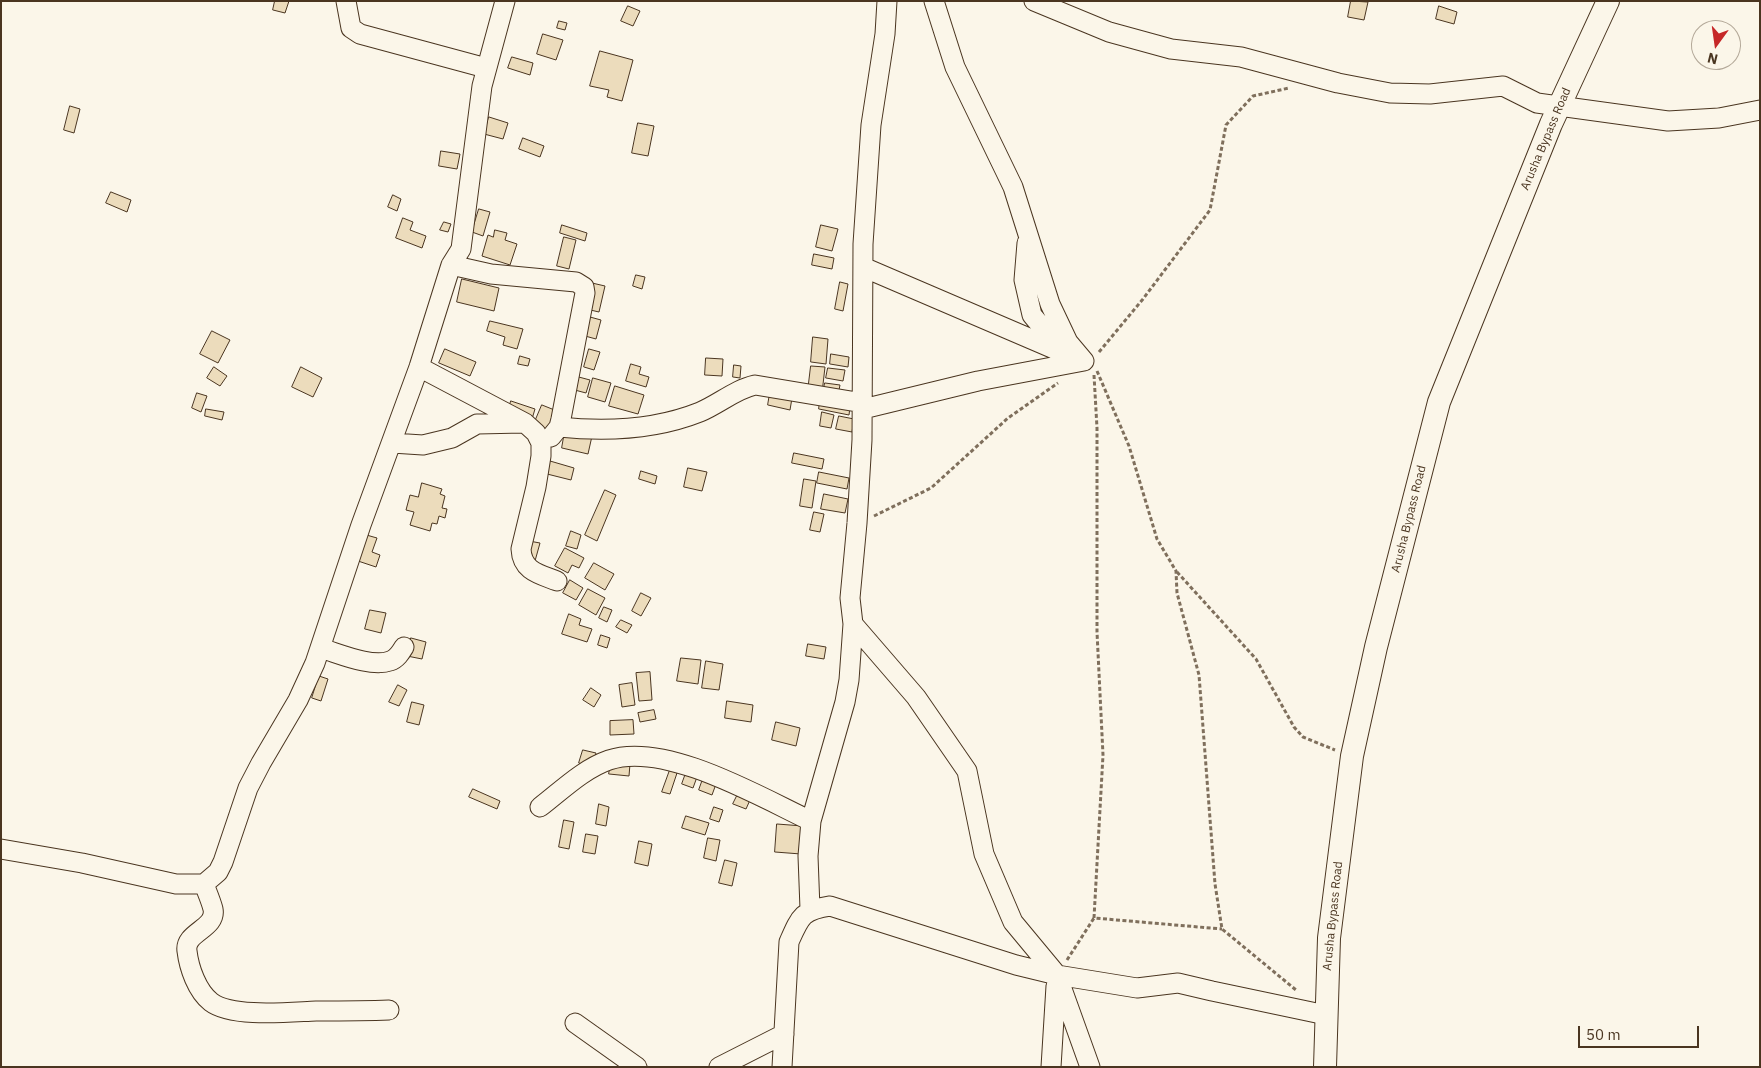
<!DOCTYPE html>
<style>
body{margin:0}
#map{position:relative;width:1761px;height:1068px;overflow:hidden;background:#fbf6e9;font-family:"IBM Plex Sans",sans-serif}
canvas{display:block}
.frame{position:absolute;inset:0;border:2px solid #4a3520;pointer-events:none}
.north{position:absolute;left:1691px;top:20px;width:50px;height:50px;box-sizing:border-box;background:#fbf6e9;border:1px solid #b4a999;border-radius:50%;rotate:194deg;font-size:14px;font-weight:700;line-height:20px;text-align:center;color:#4a3520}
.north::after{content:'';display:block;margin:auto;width:18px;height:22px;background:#c62828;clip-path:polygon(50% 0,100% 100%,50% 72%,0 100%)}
.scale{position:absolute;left:1578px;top:1026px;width:121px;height:22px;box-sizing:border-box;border:2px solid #4a3520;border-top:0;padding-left:6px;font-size:15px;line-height:18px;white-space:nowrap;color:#4a3520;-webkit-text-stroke:4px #fbf6e9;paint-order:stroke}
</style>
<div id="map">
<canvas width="1761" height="1068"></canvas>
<div class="frame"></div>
<div class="north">N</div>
<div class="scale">50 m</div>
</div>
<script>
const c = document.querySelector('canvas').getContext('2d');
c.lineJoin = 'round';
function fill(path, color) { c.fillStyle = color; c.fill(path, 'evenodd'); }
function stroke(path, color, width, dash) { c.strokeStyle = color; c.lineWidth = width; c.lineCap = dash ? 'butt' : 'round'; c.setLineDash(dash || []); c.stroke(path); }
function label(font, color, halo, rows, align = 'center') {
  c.font = font + ' "IBM Plex Sans",sans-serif'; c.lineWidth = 4; c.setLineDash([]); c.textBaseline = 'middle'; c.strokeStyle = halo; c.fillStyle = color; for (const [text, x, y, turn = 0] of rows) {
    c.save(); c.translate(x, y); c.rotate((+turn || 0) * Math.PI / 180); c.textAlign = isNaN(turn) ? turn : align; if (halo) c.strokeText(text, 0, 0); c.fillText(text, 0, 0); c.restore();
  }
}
const building = new Path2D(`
 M 275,1 L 289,1 L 285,13 L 273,10 Z
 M 1351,1 L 1368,2 L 1364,20 L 1348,17 Z
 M 628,6 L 640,11 L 633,26 L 621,21 Z
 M 1439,6 L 1457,12 L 1454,24 L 1436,19 Z
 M 559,21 L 567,23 L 565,30 L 557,28 Z
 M 543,34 L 563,40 L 556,60 L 537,54 Z
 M 600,51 L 633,60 L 622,101 L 607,97 L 609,90 L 590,86 Z
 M 512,57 L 533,63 L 530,75 L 508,68 Z
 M 70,106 L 80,109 L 74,133 L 64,130 Z
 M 489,117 L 508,123 L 503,139 L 484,134 Z
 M 638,123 L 654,126 L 648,156 L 632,153 Z
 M 523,138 L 544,146 L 540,157 L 519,149 Z
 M 441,151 L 460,154 L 457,169 L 439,166 Z
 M 111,192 L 131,200 L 127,212 L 106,203 Z
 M 393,195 L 401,199 L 397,211 L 388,207 Z
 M 479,209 L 490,212 L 483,236 L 472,232 Z
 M 403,218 L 413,222 L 410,230 L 426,236 L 422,248 L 396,238 Z
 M 444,222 L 451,224 L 448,232 L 440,230 Z
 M 562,225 L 587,233 L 585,241 L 560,233 Z
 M 821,225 L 838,229 L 832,251 L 816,247 Z
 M 495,230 L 507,233 L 505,240 L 517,244 L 510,265 L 482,256 L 488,235 L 493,237 Z
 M 564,237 L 576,240 L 569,269 L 557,266 Z
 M 814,254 L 834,258 L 832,269 L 812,265 Z
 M 636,275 L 645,277 L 642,289 L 633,286 Z
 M 462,279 L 499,288 L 494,311 L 457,302 Z
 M 840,282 L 848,284 L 843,311 L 835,309 Z
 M 592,283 L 605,286 L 599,312 L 586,309 Z
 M 590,317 L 601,320 L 596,339 L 585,336 Z
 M 490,321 L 523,329 L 517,349 L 503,345 L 505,337 L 487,331 Z
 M 212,331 L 230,340 L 218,363 L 200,354 Z
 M 813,337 L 828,339 L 826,364 L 811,362 Z
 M 445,349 L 476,362 L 470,376 L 439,363 Z
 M 589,349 L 600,352 L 594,370 L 584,367 Z
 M 831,354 L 849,357 L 848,367 L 830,364 Z
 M 520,356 L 530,359 L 528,366 L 518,364 Z
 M 706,358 L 723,359 L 722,376 L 705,375 Z
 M 631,364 L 641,367 L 639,374 L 649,377 L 646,387 L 626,381 Z
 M 734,365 L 741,366 L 740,378 L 733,377 Z
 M 811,366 L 825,367 L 822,393 L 808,391 Z
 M 214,367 L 227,376 L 220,386 L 207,378 Z
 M 301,367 L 322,378 L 313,397 L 292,387 Z
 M 828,368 L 845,370 L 843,381 L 826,378 Z
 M 575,376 L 590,380 L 586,393 L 571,389 Z
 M 593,378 L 611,383 L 605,402 L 588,397 Z
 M 825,383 L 840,385 L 838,395 L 823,393 Z
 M 615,386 L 644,395 L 638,414 L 609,406 Z
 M 197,393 L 207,396 L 201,412 L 192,408 Z
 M 770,393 L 792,398 L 790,410 L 768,405 Z
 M 511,401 L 535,409 L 532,419 L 508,412 Z
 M 820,401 L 850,407 L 849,415 L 819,409 Z
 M 542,405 L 557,411 L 549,430 L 534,424 Z
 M 206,409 L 224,412 L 222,420 L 205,416 Z
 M 822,412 L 834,415 L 831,428 L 820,426 Z
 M 839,416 L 854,419 L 852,432 L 836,429 Z
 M 565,431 L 592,436 L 588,454 L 562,448 Z
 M 794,453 L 824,459 L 822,469 L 792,463 Z
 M 550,461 L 574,468 L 571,480 L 547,474 Z
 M 688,468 L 707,472 L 702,491 L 684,487 Z
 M 641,471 L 657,476 L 655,484 L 639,479 Z
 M 819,472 L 849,478 L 847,489 L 817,483 Z
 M 804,479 L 816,481 L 812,508 L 800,506 Z
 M 422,483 L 442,489 L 440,494 L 445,496 L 442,508 L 447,509 L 445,518 L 439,516 L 437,524 L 432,523 L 430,531 L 410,525 L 414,512 L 406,510 L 410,495 L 418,497 Z
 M 605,490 L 616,495 L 597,541 L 585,535 Z
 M 824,494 L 848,499 L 845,513 L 821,509 Z
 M 814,512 L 824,514 L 820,532 L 810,530 Z
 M 571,531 L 581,535 L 577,549 L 566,546 Z
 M 363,534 L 377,538 L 372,552 L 380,555 L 376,567 L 355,560 Z
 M 529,541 L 540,543 L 535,561 L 525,559 Z
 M 565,548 L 584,558 L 579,568 L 572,565 L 568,573 L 555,566 Z
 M 594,563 L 614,574 L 605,590 L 585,578 Z
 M 570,580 L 583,588 L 576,600 L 563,593 Z
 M 588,589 L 605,598 L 596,615 L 579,605 Z
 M 641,593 L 651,598 L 641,616 L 632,611 Z
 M 604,607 L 612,610 L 607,622 L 599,618 Z
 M 370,610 L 386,613 L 381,633 L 365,629 Z
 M 569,614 L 581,619 L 579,625 L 592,629 L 587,642 L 562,634 Z
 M 621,620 L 632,625 L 627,633 L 616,627 Z
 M 601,635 L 610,638 L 607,648 L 598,645 Z
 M 411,638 L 426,642 L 422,659 L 407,656 Z
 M 808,644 L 826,647 L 824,659 L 806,656 Z
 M 681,658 L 701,660 L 698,684 L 677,681 Z
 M 706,661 L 723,664 L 719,690 L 702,688 Z
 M 650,672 L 652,700 L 639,701 L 636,673 Z
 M 319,676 L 328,679 L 321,701 L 312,698 Z
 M 632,683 L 635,705 L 622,707 L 619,685 Z
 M 398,685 L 407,690 L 399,706 L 389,702 Z
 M 591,688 L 601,695 L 594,707 L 583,700 Z
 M 727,701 L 753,705 L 751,722 L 725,718 Z
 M 412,702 L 424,705 L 419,725 L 407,722 Z
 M 654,710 L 656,719 L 640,722 L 638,713 Z
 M 633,720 L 634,734 L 610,735 L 610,721 Z
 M 776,722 L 800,728 L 796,746 L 772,740 Z
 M 583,750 L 596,753 L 592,767 L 579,763 Z
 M 611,762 L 630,764 L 629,776 L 609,774 Z
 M 670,770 L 677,773 L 670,794 L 662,792 Z
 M 686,773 L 697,777 L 693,788 L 682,784 Z
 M 703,779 L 716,784 L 712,795 L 699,790 Z
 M 473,789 L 500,801 L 497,809 L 469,797 Z
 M 737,796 L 750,800 L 746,809 L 733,804 Z
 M 599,804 L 609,807 L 606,826 L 596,824 Z
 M 714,807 L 723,810 L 719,822 L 710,819 Z
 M 686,816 L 709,823 L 705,835 L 682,828 Z
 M 564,820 L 574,822 L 569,849 L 559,847 Z
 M 777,824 L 803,826 L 801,854 L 775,852 Z
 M 586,834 L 598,836 L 595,854 L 583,852 Z
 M 708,838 L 720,840 L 716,861 L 704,858 Z
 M 639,841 L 652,844 L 648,866 L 635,863 Z
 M 725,860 L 737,863 L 732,886 L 719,883 Z`);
fill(building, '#ecdcbc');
stroke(building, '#4a3520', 1);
const minor = new Path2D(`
 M 346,1 L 351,28 L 360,34 L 486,68
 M 934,1 L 955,67 L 1013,187 L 1050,304 L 1068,342 L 1084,361
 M 1034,1 L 1109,32 L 1171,49 L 1241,57 L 1338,83 L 1390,93 L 1430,94 L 1503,86 L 1537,103 L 1668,121 L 1719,118 L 1760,110
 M 1027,243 L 1024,280 L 1032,315 L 1056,344 L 1061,348
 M 451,265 L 491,274 L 576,282 L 584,287 L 585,293 L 580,319 L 561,419 L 559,427 L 551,437
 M 863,267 L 1080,360
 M 419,367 L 525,423 L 536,433 L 541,443 L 541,456 L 536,487 L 521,549 C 522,571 539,574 557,581
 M 863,409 L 978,381 L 1084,361
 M 559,427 C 607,432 655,430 700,412 C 719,404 736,389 755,385 L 863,403
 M 392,443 L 423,445 L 452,438 L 477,424 L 523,423
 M 853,624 L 916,697 L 967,771 L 984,854 L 1013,922 L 1057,975 L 1090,1067
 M 320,648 C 338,653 371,668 390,661 C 397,659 401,652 404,647
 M 540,807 C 561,791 583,769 609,760 C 665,741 760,797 811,821
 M 1,849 L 82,863 L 176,884 L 204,884 L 218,872 L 223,862 L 248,788 L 261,763 L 298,700 L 315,663 L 361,525 L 419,367 L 451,265 L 461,249 L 482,86 L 505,1
 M 204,884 C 207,892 211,901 213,909 C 217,929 184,932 187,951 C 189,968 197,991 211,1002 C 232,1018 290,1012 316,1011 C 341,1011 365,1011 389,1010
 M 810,909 L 808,856 L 811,821 L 845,702 L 849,680 L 853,624 L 850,598 L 857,523 L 862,440 L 863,244 L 871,125 L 885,34 L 887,1
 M 575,1023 L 637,1067
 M 719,1067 L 784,1034
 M 782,1067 L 789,942 C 800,917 802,910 830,906 L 1016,965 L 1057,975 L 1137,988 L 1178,983 L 1212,991 L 1326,1015
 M 1051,1067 L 1056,986`);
const major = new Path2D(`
 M 1325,1067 L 1329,938 L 1352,756 L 1376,647 L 1439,402 L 1551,124 L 1608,1`);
stroke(minor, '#4a3520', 21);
stroke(major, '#4a3520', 24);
stroke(new Path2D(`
 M 1099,352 L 1143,299 L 1210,210 L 1226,125 L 1253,96 L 1289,88
 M 1097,371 L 1129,446 L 1157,539 L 1176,571 L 1177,593 L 1199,675 L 1215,884 L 1222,929 L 1296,990
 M 1094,375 L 1097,428 L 1097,632 L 1103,755 L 1094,918 L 1222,929
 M 874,516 L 931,488 L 1008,418 L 1058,383
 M 1177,572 L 1256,659 L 1294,727 L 1303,737 L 1335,750
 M 1067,960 L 1094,918`), '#7f6f5c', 3, [4, 2.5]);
stroke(minor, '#fbf6e9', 19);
stroke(major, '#fbf6e9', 22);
label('12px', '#4a3520', '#fbf6e9', [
 ["Arusha Bypass Road",1546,139,-67],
 ["Arusha Bypass Road",1409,519,-76],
 ["Arusha Bypass Road",1333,916,-84]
]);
</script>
